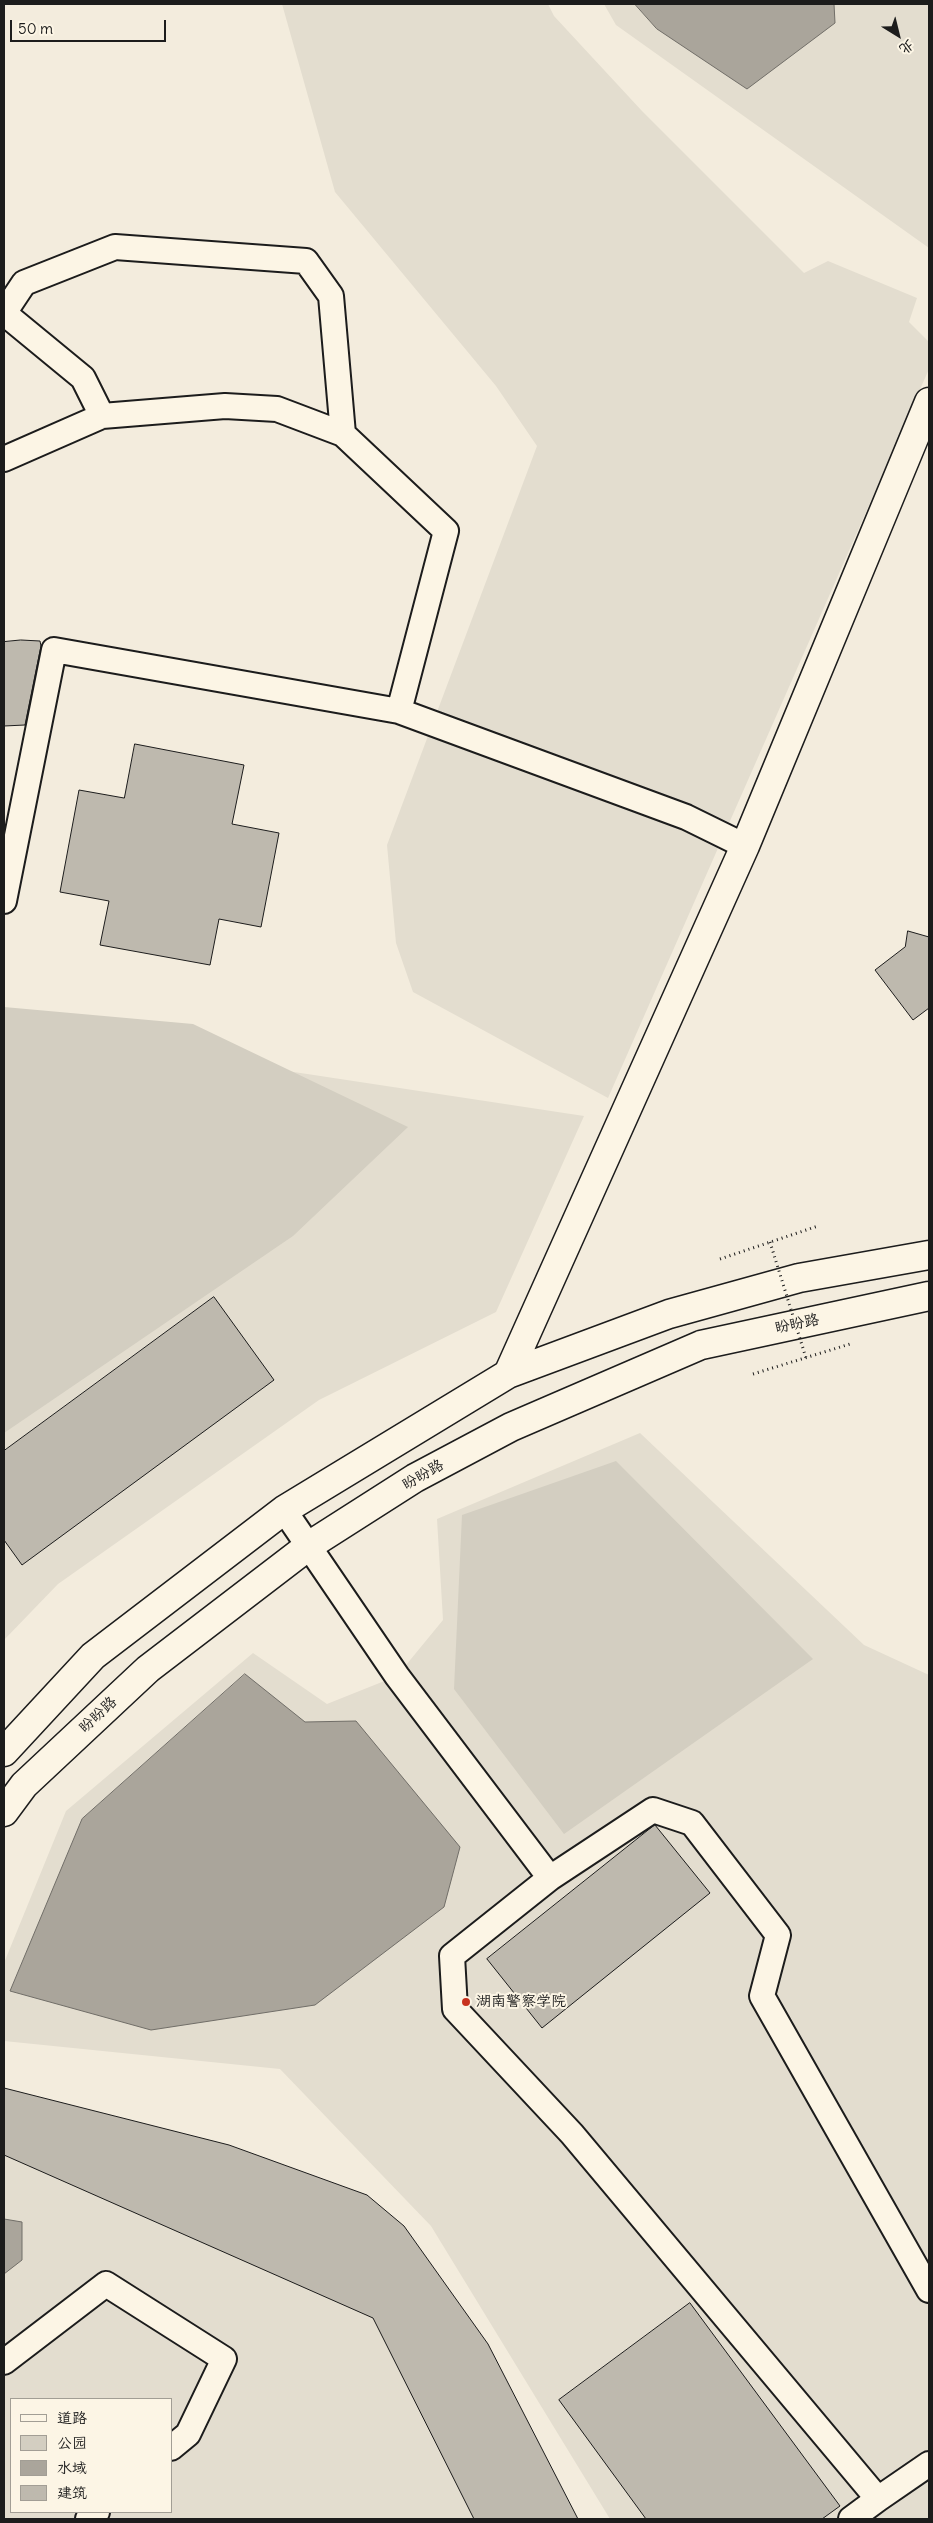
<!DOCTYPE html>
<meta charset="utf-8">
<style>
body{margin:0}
#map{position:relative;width:933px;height:2523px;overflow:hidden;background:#f3ecdd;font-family:Delius,"LXGW WenKai TC",sans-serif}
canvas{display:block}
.frame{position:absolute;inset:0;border:5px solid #1c1c1c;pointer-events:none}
.legend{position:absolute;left:10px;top:2398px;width:162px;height:115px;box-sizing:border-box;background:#fcf5e5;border:1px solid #a29e95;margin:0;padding:6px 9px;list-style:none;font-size:15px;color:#1c1c1c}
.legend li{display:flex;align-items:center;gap:10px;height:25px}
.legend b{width:25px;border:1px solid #a29e95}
.north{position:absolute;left:873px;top:10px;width:50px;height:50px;-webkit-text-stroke:4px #fcf5e5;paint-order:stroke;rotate:144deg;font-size:14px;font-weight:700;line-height:20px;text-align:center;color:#1c1c1c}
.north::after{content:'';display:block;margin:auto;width:18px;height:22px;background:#1c1c1c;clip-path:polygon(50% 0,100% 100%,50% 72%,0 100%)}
.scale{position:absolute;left:10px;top:20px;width:156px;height:22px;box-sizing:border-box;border:2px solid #1c1c1c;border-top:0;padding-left:6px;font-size:15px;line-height:18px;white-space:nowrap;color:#1c1c1c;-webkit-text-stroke:4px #fcf5e5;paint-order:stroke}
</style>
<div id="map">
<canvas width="933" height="2523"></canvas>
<div class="frame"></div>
<ul class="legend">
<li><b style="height:6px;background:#fcf5e5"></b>道路</li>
<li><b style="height:14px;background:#d3cec1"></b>公园</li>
<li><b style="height:14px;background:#aaa59b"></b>水域</li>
<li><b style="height:14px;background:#beb9ae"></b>建筑</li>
</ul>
<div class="north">北</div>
<div class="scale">50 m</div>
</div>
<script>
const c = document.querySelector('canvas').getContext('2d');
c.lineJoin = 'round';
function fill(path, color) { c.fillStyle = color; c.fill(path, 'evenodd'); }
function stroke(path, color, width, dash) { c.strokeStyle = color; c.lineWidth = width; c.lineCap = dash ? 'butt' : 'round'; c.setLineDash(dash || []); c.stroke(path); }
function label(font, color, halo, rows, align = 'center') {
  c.font = font + ' Delius,"LXGW WenKai TC",sans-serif'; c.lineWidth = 4; c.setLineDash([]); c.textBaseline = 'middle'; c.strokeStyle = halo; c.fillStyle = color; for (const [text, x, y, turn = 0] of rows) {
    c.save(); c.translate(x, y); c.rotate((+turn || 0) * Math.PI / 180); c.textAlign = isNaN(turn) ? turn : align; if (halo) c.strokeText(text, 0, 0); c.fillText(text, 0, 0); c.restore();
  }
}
fill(new Path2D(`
 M 282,4 L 548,4 L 554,16 L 642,111 L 804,273 L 828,261 L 917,298 L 909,322 L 929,342 L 929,369 L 608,1098 L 413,992 L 396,943 L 387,845 L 537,446 L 496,386 L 335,192 Z
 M 604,4 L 929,4 L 929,248 L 616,25 Z
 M 4,1028 L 584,1116 L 496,1312 L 319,1400 L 58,1584 L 4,1640 Z
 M 640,1433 L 864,1645 L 929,1675 L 929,2519 L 610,2519 L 431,2226 L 280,2069 L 4,2041 L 4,1963 L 66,1811 L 253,1653 L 327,1704 L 397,1676 L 443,1620 L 437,1519 Z
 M 4,2146 L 386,2312 L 490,2519 L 4,2519 ZM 11,2399 L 171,2399 L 171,2512 L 11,2512 Z`), '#e3ddcf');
fill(new Path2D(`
 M 4,1007 L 193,1024 L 408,1127 L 293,1236 L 4,1433 Z
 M 616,1461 L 813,1659 L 564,1834 L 454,1689 L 462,1515 Z`), '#d3cec1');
const water = new Path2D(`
 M 635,4 L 834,4 L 835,23 L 747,89 L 657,29 Z
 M 245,1674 L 305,1722 L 356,1721 L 460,1847 L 444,1907 L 315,2005 L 151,2030 L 10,1991 L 82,1819 Z
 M 4,2219 L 22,2222 L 22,2260 L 4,2274 Z`);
fill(water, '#aaa59b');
stroke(water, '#716e68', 1);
const building = new Path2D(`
 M 21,640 L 40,641 L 41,646 L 25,725 L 4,726 L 4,642 Z
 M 135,744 L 244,765 L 232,824 L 279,833 L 261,927 L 219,919 L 210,965 L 100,945 L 109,901 L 60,892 L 79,790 L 124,798 Z
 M 908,931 L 929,937 L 929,1008 L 913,1020 L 875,970 L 905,947 Z
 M 214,1297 L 274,1380 L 22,1565 L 4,1540 L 4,1451 Z
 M 655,1825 L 710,1893 L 542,2028 L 487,1959 Z
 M 4,2088 L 229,2145 L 367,2195 L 404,2226 L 488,2344 L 578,2519 L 474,2519 L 373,2318 L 4,2155 Z
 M 690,2303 L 840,2506 L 822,2519 L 646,2519 L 559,2400 Z`);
fill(building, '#beb9ae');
stroke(building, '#1c1c1c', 1);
const minor = new Path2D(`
 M 102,416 L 83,378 L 4,313 L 24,283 L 115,247 L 306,261 L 331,296 L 343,434
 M 4,459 L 102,416 L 225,406 L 277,409 L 343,434 L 446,531 L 399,711
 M 4,901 L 54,650 L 399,711 L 686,817 L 745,846
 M 284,1510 L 397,1676 L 550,1878
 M 929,2290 L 762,1996 L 778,1935 L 692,1823 L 653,1810 L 550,1878 L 452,1956 L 455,2009 L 572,2134 L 878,2499 L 929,2464
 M 4,2362 L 106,2284 L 224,2359 L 188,2434 L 171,2448
 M 88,2519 L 97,2512
 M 851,2519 L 878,2499`);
const major = new Path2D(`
 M 508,1374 L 745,846 L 929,402
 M 4,1752 L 93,1656 L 284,1510 L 508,1374 L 669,1314 L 799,1278 L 929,1255
 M 4,1812 L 24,1785 L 148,1669 L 310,1545 L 415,1478 L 511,1427 L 701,1345 L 929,1296`);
stroke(minor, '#1c1c1c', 28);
stroke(major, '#1c1c1c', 31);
stroke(new Path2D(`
 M 720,1259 L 818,1226
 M 753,1374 L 850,1344`), '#1c1c1c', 3, [1, 4]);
stroke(minor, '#fcf5e5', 24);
stroke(major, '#fcf5e5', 28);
stroke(new Path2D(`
 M 770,1242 L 806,1358`), '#1c1c1c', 3, [1, 4]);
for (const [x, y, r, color] of [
 [466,2002,5,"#c8321e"]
]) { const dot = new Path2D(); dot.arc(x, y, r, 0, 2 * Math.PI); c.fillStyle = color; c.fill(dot); stroke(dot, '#fcf5e5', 2); }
label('15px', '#1c1c1c', '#fcf5e5', [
 ["盼盼路",797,1324,-12],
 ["盼盼路",423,1475,-30],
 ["盼盼路",98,1715,-43]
]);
label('15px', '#1c1c1c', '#fcf5e5', [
 ["湖南警察学院",476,2002]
], 'left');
</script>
